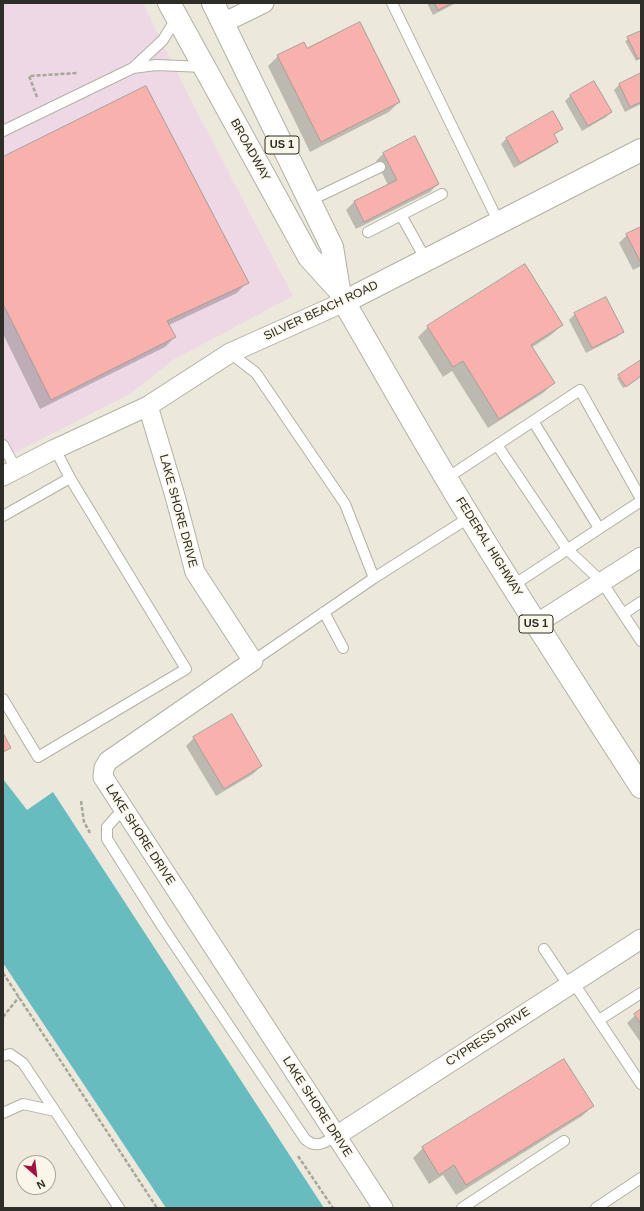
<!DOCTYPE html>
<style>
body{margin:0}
#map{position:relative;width:644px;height:1211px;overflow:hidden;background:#ece9dc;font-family:Helvetica,sans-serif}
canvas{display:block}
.frame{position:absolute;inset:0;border:4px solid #2e2d28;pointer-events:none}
.north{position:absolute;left:16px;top:1155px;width:40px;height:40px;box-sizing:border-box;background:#faf6e9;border:1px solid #a8a69c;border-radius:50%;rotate:152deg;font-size:11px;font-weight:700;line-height:16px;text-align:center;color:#2e2d28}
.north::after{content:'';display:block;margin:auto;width:14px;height:18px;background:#a60e41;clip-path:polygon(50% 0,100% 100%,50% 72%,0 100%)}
</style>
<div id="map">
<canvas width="644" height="1211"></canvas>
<div class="frame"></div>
<div class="north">N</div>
</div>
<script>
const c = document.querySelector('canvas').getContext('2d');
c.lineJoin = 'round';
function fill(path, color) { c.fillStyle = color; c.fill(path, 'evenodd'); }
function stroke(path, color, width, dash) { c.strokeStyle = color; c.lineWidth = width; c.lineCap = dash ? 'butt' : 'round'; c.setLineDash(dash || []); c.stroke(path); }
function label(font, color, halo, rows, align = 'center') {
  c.font = font + ' Helvetica,sans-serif'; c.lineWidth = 3; c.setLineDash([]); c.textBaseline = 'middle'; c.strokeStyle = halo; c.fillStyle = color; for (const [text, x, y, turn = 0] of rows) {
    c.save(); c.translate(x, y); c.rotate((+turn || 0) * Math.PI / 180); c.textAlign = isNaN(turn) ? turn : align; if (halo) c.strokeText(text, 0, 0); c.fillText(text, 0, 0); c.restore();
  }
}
fill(new Path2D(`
 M 3,3 L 143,3 L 193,104 L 293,296 L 173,360 L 130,394 L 3,459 Z`), '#eed8e5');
fill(new Path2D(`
 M 3,779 L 27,810 L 53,792 L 324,1208 L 166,1208 L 3,963 Z`), '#66bcbe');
fill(new Path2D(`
 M 427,3 L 456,3 L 433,15 Z
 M 641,32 L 641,58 L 636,61 L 625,41 Z
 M 307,49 L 399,102 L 389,112 L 310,152 L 268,66 L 278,56 Z
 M 641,74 L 641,104 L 625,112 L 614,90 L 619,85 Z
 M 570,96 L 611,112 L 606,117 L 582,131 L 565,101 Z
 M 552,113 L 561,129 L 553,136 L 557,141 L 551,147 L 514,168 L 501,144 L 506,139 Z
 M 384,153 L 438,184 L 430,192 L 356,229 L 346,210 L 354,202 L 388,185 L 376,161 Z
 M 3,158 L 247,282 L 237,293 L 169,325 L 175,337 L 165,347 L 40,409 L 3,334 Z
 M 641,228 L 641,266 L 633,270 L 619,243 L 627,235 Z
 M 606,298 L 623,332 L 617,337 L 586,353 L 569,320 L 575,314 Z
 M 562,325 L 551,335 L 531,348 L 554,383 L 543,393 L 488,428 L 452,371 L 443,377 L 418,337 L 428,327 Z
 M 641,361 L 641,376 L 623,388 L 617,378 Z
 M 194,738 L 261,766 L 253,774 L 216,796 L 186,746 Z
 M 641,1010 L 641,1043 L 627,1023 Z
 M 593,1106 L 582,1116 L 456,1195 L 443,1175 L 429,1184 L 413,1158 L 423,1148 Z`), '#0003');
const building = new Path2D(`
 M 435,3 L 452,3 L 438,10 Z
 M 360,22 L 400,102 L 321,142 L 277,55 L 304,42 L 307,48 Z
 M 641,31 L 641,58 L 638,59 L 627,37 Z
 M 641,73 L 641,102 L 630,107 L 619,84 Z
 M 594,81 L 612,112 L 588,126 L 570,95 Z
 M 146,86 L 249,283 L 167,321 L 176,337 L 51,400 L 3,304 L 3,157 Z
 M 553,111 L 563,129 L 554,134 L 558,142 L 520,163 L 506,138 Z
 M 415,136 L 439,184 L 364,222 L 354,201 L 397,180 L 383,153 Z
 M 641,227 L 641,263 L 626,234 Z
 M 525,264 L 563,325 L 531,345 L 555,383 L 499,419 L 463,361 L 453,367 L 427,326 Z
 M 606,297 L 624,332 L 592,348 L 574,313 Z
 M 641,360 L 641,376 L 626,387 L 618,375 Z
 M 232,714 L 262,766 L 224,789 L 193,737 Z
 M 3,733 L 11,748 L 3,752 Z
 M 641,1009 L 641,1024 L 634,1014 Z
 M 564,1059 L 594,1106 L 466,1185 L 454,1165 L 439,1175 L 422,1147 Z`);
fill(building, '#f8b1ac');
stroke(building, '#aa9c9a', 1);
const service = new Path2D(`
 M 392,3 L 499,223
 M 133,68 L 163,40 L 177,17
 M 3,131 L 133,68 L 156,65 L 204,67
 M 309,201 L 380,167
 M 401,215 L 426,260
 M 368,232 L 442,194
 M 230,353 L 256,373 L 345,504 L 374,578 L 470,517
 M 533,421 L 599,528
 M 3,445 L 16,469
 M 497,445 L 567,549 L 602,582 L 641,641
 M 447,478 L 580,390 L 641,499
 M 3,516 L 70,478
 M 512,586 L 641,501
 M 324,612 L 343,648
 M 623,614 L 641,602
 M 253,661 L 374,578
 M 3,699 L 38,757 L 186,669 L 70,478 L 55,449
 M 123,809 L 107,827 L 107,839 L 162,926 L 305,1139 C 316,1149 324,1143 336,1136
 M 544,949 L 568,985
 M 573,982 L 641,1084
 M 599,1020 L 641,993
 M 3,1056 L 10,1054 L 23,1063 L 55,1111
 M 3,1113 L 23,1104 L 55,1111 L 119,1208
 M 462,1208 L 564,1141
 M 596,1208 L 641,1178`);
const minor = new Path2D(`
 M 223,23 L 264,3
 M 148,406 L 175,496 L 195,572 L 253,661 L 108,761 L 104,768 L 103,777 L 383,1208
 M 3,476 L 55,449 L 148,406 L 230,353 L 344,302
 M 536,624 L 641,557
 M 336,1136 L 641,939`);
const tertiary = new Path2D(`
 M 344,302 L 641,150`);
const primary = new Path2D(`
 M 169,3 L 309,257 L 339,290
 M 213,3 L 332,247 L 339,290 L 344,302 C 386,374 426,446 469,516 C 525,608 583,697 641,787`);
stroke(service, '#b3b0a4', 12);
stroke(minor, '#b3b0a4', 21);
stroke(tertiary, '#b3b0a4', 24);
stroke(primary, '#b3b0a4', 24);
stroke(new Path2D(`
 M 37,97 L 29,76 L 77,73
 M 81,801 L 84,822 L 90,833
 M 3,973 L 157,1208
 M 3,1017 L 19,997
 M 298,1156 L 333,1208`), '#a8a59b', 2.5, [4, 2]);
stroke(service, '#fff', 10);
stroke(minor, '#fff', 19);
stroke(tertiary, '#fff', 22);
stroke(primary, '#fff', 22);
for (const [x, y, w] of [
 [282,145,34],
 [536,624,34]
]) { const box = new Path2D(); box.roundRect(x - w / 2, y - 9, w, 18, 3); c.fillStyle = '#faf6e9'; c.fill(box); stroke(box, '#2e2d28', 1); }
label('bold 11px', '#2e2d28', null, [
 ["US 1",282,145],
 ["US 1",536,624]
]);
label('12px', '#2e2d28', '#faf6e9', [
 ["BROADWAY",250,150,61],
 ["SILVER BEACH ROAD",321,311,-25],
 ["LAKE SHORE DRIVE",178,511,75],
 ["FEDERAL HIGHWAY",489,547,58],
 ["LAKE SHORE DRIVE",140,835,57],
 ["CYPRESS DRIVE",488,1037,-33],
 ["LAKE SHORE DRIVE",317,1107,57]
]);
</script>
